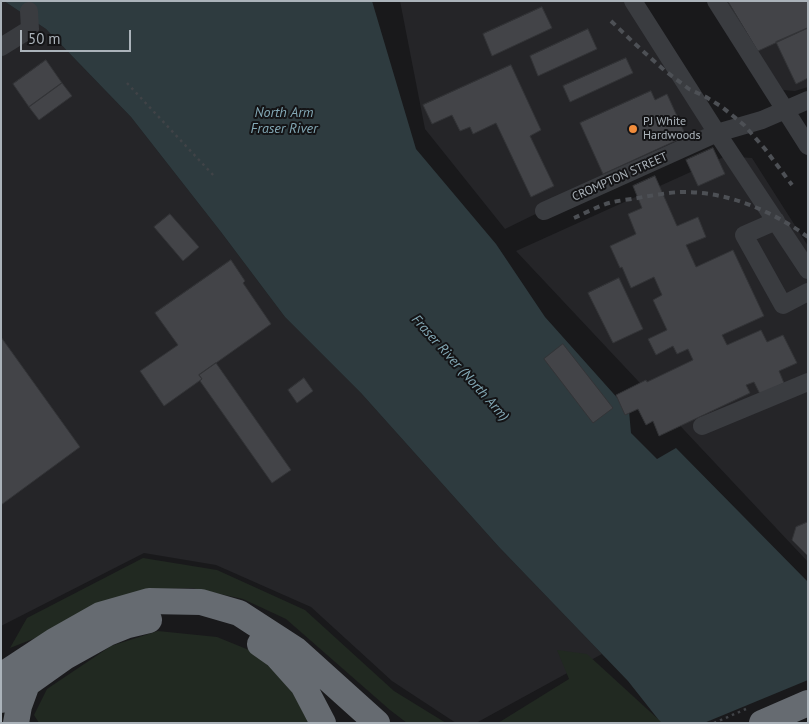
<!DOCTYPE html>
<style>
body{margin:0}
#map{position:relative;width:809px;height:724px;overflow:hidden;background:#19191b;font-family:"PT Sans",sans-serif}
canvas{display:block}
.frame{position:absolute;inset:0;border:2px solid #abb3ba;pointer-events:none}
.scale{position:absolute;left:20px;top:30px;width:111px;height:22px;box-sizing:border-box;border:2px solid #abb3ba;border-top:0;padding-left:6px;font-size:15px;line-height:18px;white-space:nowrap;color:#abb3ba;-webkit-text-stroke:4px #141416;paint-order:stroke}
</style>
<div id="map">
<canvas width="809" height="724"></canvas>
<div class="frame"></div>
<div class="scale">50 m</div>
</div>
<script>
const c = document.querySelector('canvas').getContext('2d');
c.lineJoin = 'round';
function fill(path, color) { c.fillStyle = color; c.fill(path, 'evenodd'); }
function stroke(path, color, width, dash) { c.strokeStyle = color; c.lineWidth = width; c.lineCap = dash ? 'butt' : 'round'; c.setLineDash(dash || []); c.stroke(path); }
function label(font, color, halo, rows, align = 'center') {
  c.font = font + ' "PT Sans",sans-serif'; c.lineWidth = 4; c.setLineDash([]); c.textBaseline = 'middle'; c.strokeStyle = halo; c.fillStyle = color; for (const [text, x, y, turn = 0] of rows) {
    c.save(); c.translate(x, y); c.rotate((+turn || 0) * Math.PI / 180); c.textAlign = isNaN(turn) ? turn : align; if (halo) c.strokeText(text, 0, 0); c.fillText(text, 0, 0); c.restore();
  }
}
fill(new Path2D(`
 M 1,1 L 4,1 L 46,29 L 131,117 L 221,232 L 285,317 L 361,393 L 499,547 L 602,654 L 476,723 L 456,723 L 392,681 L 311,607 L 216,565 L 144,553 L 1,626 Z
 M 400,1 L 628,1 L 707,130 L 505,229 L 425,129 Z
 M 724,1 L 808,1 L 808,87 L 795,91 L 783,90 Z
 M 726,156 L 752,158 L 808,246 L 808,562 L 516,251 Z`), '#252528');
fill(new Path2D(`
 M 143,558 L 217,570 L 305,610 L 394,691 L 446,723 L 407,723 L 390,710 L 286,619 L 243,599 L 193,588 L 148,589 L 38,637 L 10,648 L 27,618 Z
 M 158,631 L 217,637 L 254,652 L 290,687 L 309,723 L 39,723 L 34,715 L 47,689 L 111,646 Z
 M 557,650 L 587,654 L 658,719 L 675,723 L 498,723 L 569,679 Z`), '#212921');
fill(new Path2D(`
 M 4,1 L 372,1 L 416,149 L 496,244 L 545,317 L 629,411 L 631,433 L 657,459 L 676,448 L 808,582 L 808,723 L 662,723 L 658,719 L 628,681 L 499,547 L 361,393 L 285,317 L 221,232 L 131,117 L 46,29 Z`), '#2e3b3f');
fill(new Path2D(`
 M 808,680 L 808,723 L 704,723 Z`), '#19191b');
const building = new Path2D(`
 M 728,1 L 808,1 L 808,28 L 758,51 Z
 M 542,7 L 552,28 L 492,56 L 483,34 Z
 M 808,28 L 808,78 L 796,84 L 776,42 Z
 M 588,29 L 597,49 L 538,76 L 530,56 Z
 M 626,58 L 633,73 L 570,102 L 563,86 Z
 M 46,60 L 62,83 L 29,107 L 13,84 Z
 M 511,65 L 541,130 L 530,136 L 554,186 L 531,197 L 496,123 L 473,134 L 470,127 L 460,131 L 452,115 L 432,124 L 423,105 Z
 M 62,83 L 72,96 L 39,120 L 29,107 Z
 M 651,91 L 655,100 L 667,94 L 686,136 L 603,174 L 580,123 Z
 M 713,148 L 725,174 L 698,186 L 686,160 Z
 M 655,176 L 677,226 L 698,217 L 706,237 L 686,245 L 696,267 L 733,250 L 764,316 L 722,335 L 727,345 L 761,330 L 767,342 L 783,335 L 797,363 L 779,371 L 784,383 L 760,394 L 754,382 L 746,385 L 750,393 L 659,436 L 653,421 L 646,425 L 638,409 L 625,415 L 616,395 L 646,380 L 647,382 L 693,360 L 688,349 L 677,354 L 673,346 L 656,355 L 648,339 L 667,330 L 653,300 L 662,295 L 654,277 L 631,288 L 622,267 L 620,268 L 610,246 L 636,234 L 628,214 L 642,208 L 633,186 Z
 M 170,214 L 199,247 L 183,261 L 154,227 Z
 M 231,260 L 245,281 L 243,283 L 271,324 L 199,375 L 202,379 L 164,406 L 140,371 L 178,345 L 155,313 Z
 M 619,278 L 643,329 L 613,343 L 588,293 Z
 M 1,337 L 80,447 L 1,505 Z
 M 563,344 L 613,408 L 593,423 L 544,359 Z
 M 216,363 L 291,470 L 272,483 L 200,381 L 202,379 L 199,375 Z
 M 304,378 L 313,391 L 297,403 L 288,390 Z
 M 808,522 L 808,556 L 792,540 L 796,527 Z`);
fill(building, '#434448');
stroke(building, '#333437', 1);
stroke(new Path2D(`
 M 127,83 L 214,176
 M 714,723 L 746,709`), '#404347', 2.5, [2.5, 4]);
stroke(new Path2D(`
 M 633,1 L 717,133 L 808,270
 M 716,1 L 808,146
 M 1,47 L 30,29 L 29,11
 M 544,211 L 717,133 L 762,120 L 808,100
 M 776,221 L 744,235 L 783,305 L 808,292
 M 702,426 L 808,382`), '#3a3c40', 18);
stroke(new Path2D(`
 M 260,644 L 277,656 L 303,685 L 323,723
 M 1,676 L 54,641 L 100,615 L 149,601 L 201,602 L 239,613 L 296,650 L 377,723
 M 1,700 L 27,684 L 65,657 L 108,633 L 128,625 L 149,620
 M 16,723 L 19,706 L 27,684
 M 762,723 L 808,703`), '#666b71', 26);
stroke(new Path2D(`
 M 611,21 L 634,43 L 664,70 L 689,89 L 706,97 L 722,107 L 744,125 L 765,149 L 792,185
 M 574,218 C 586,213 599,205 613,202 C 622,200 633,199 643,197 C 656,195 670,192 684,192 C 729,192 772,211 808,237`), '#4d5055', 4, [6, 5]);
for (const [x, y, r, color] of [
 [633,129,5,"#f18c3b"]
]) { const dot = new Path2D(); dot.arc(x, y, r, 0, 2 * Math.PI); c.fillStyle = color; c.fill(dot); stroke(dot, '#141416', 2); }
label('12px', '#abb3ba', '#141416', [
 ["PJ White",643,122],
 ["Hardwoods",643,136]
], 'left');
label('12px', '#abb3ba', '#141416', [
 ["CROMPTON STREET",620,177,-24]
]);
label('italic 14px', '#83a8b5', '#141416', [
 ["North Arm",284,113],
 ["Fraser River",284,129],
 ["Fraser River (North Arm)",460,368,48]
]);
</script>
